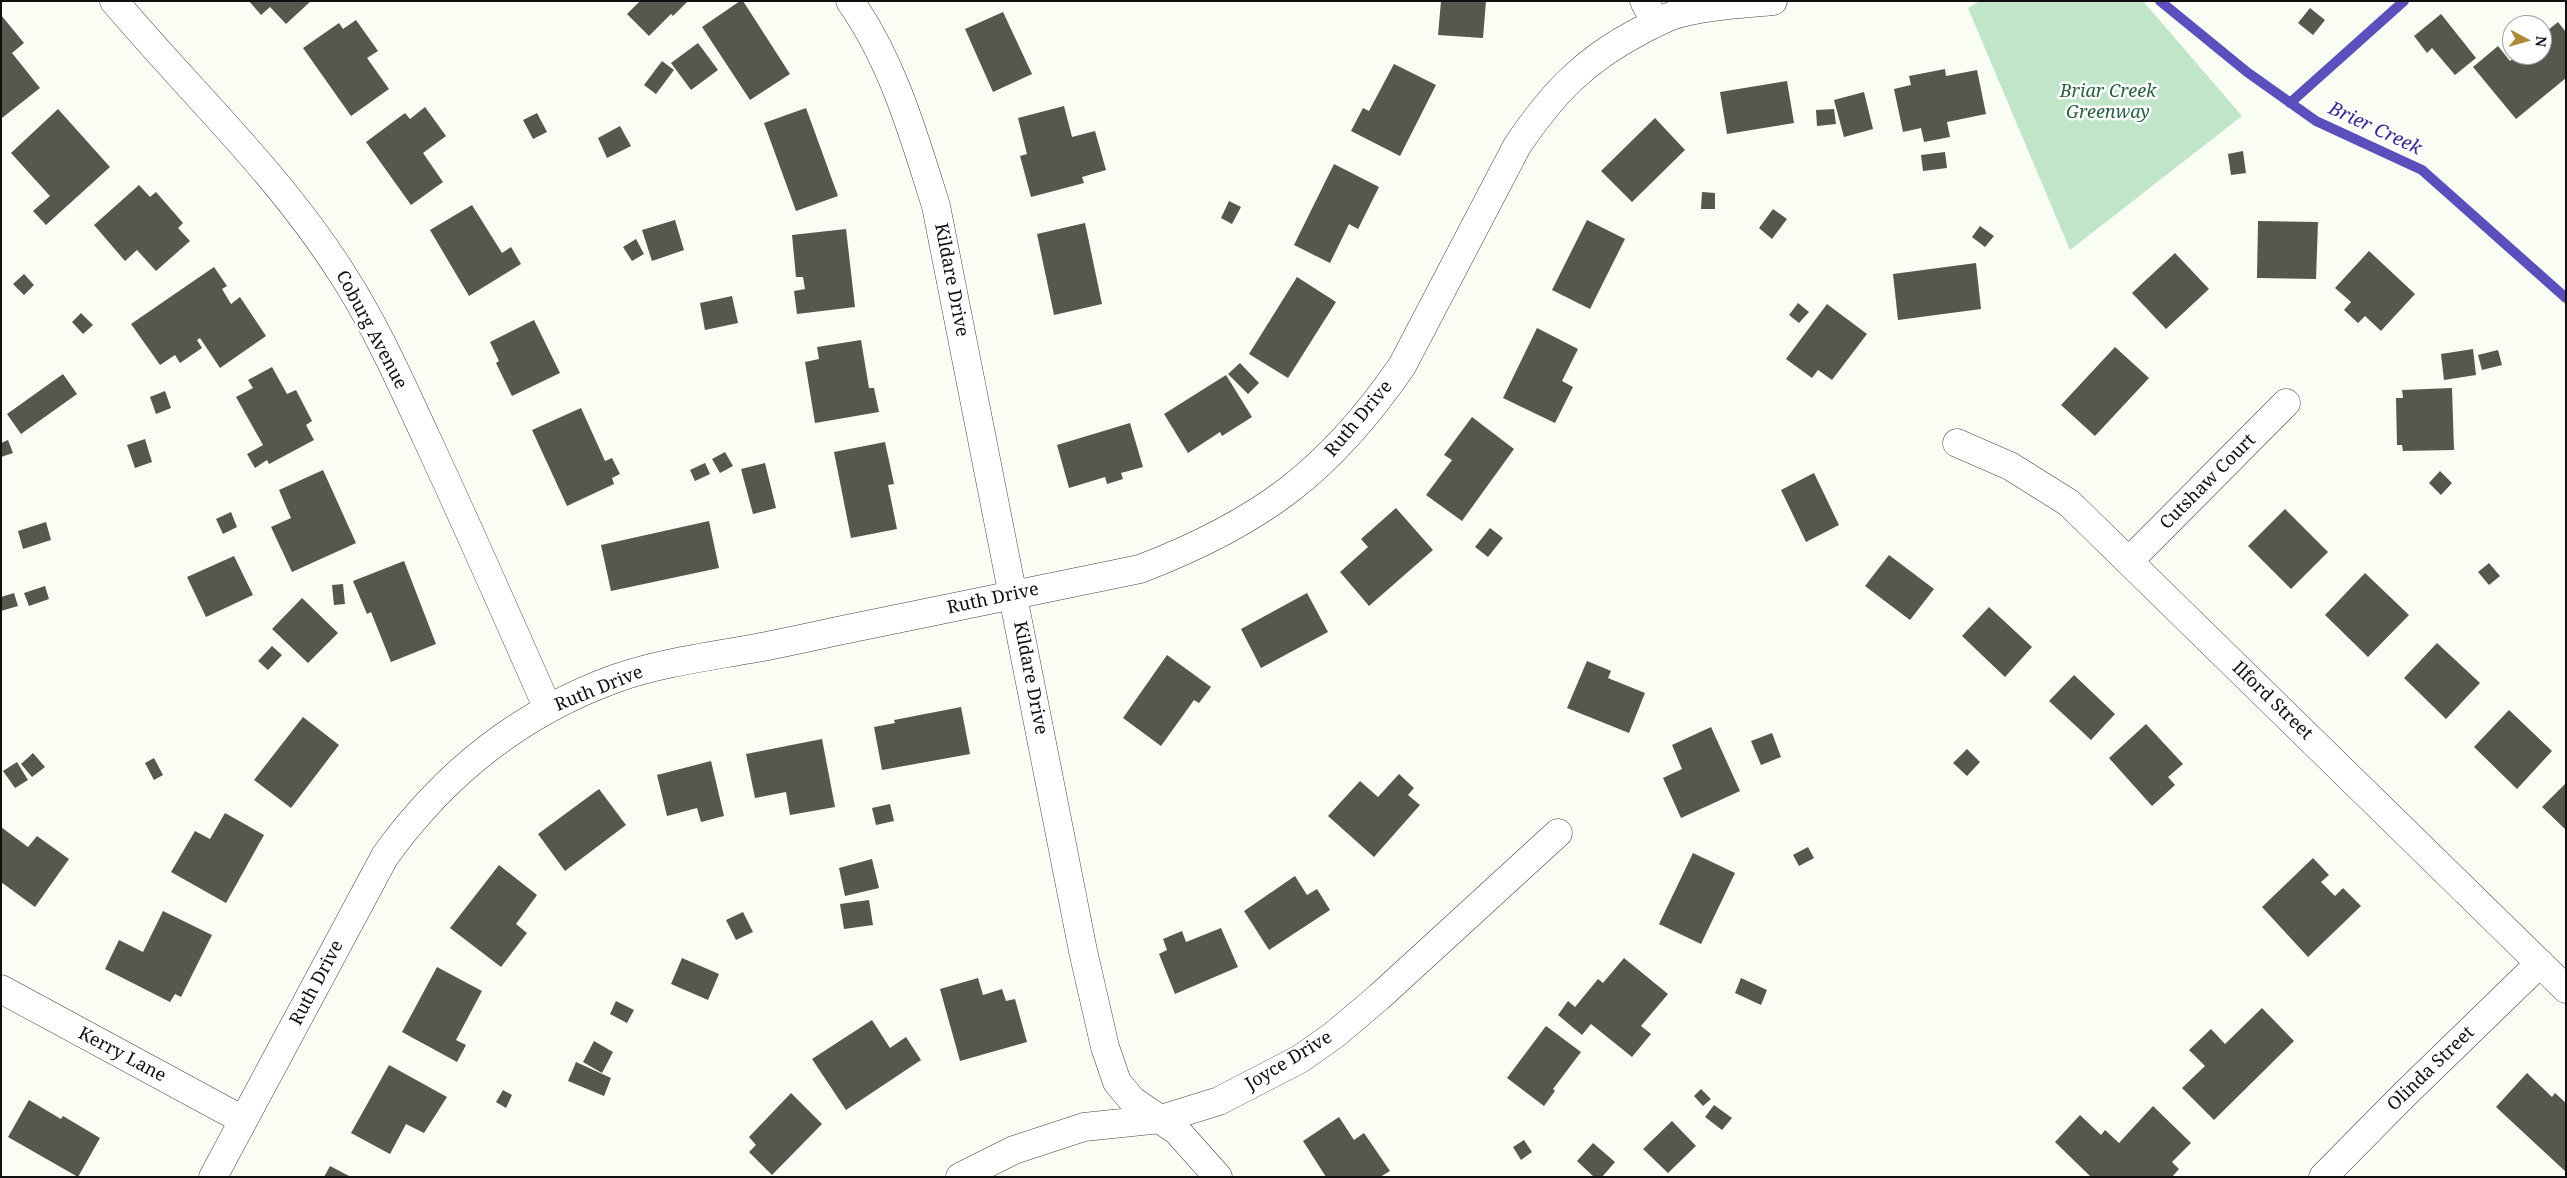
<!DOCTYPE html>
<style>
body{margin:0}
#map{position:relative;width:2567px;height:1178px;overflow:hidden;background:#f9fdf4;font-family:"Noto Serif",serif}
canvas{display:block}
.frame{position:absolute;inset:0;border:2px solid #101010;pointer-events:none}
.north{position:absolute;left:2502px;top:15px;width:50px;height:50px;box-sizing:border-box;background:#fff;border:1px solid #9f9f9f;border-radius:50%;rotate:96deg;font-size:14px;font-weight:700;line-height:20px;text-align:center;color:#101010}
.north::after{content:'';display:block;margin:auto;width:18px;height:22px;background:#af8839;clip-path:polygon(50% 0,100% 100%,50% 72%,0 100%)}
</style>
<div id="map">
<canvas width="2567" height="1178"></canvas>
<div class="frame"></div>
<div class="north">N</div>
</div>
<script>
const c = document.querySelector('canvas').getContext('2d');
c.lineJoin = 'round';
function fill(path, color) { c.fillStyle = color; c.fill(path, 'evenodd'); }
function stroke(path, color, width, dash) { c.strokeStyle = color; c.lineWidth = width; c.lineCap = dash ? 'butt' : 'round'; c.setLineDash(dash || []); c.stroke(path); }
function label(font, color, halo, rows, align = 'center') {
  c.font = font + ' "Noto Serif",serif'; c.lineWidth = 5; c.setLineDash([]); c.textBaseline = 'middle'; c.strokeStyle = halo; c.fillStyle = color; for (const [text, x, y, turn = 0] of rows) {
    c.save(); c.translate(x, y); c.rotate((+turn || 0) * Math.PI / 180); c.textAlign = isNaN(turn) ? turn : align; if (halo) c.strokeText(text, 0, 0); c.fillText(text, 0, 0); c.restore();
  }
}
fill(new Path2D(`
 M 1980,1 L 2143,1 L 2242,116 L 2070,250 L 1968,8 Z`), '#c1e5c8');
stroke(new Path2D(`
 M 2160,1 L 2247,72 L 2316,121 L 2422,170 L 2566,298
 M 2290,103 L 2404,1`), '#5c4fbd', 10);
fill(new Path2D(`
 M 249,1 L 311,1 L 286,24 L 270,7 L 261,15 Z
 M 640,1 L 688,1 L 673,16 L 671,14 L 649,36 L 627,14 Z
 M 740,1 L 743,1 L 790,74 L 750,100 L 702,27 Z
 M 1441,1 L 1486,1 L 1483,38 L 1438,35 Z
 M 2310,8 L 2325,20 L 2313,35 L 2298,23 Z
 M 1003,12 L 1032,74 L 993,92 L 965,29 Z
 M 2441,14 L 2476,58 L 2455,75 L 2432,48 L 2427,53 L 2414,36 Z
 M 1,15 L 24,43 L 12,53 L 40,88 L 2,118 Z
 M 356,20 L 378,51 L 367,58 L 389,89 L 351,116 L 303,48 L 339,23 L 343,29 Z
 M 2558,22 L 2566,32 L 2566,78 L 2516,119 L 2473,67 L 2498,46 L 2510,61 L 2518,55 L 2542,55 L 2542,35 Z
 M 698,43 L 718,70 L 691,90 L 671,63 Z
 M 662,61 L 674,70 L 656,94 L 644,85 Z
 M 1394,64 L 1436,85 L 1400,156 L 1351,131 L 1363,108 L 1369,111 Z
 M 1945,69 L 1946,76 L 1977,70 L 1986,114 L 1947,122 L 1950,137 L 1924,142 L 1921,128 L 1903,132 L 1894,89 L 1911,85 L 1909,76 Z
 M 1787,81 L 1794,123 L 1727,134 L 1720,92 Z
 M 1864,92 L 1873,129 L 1844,137 L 1834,100 Z
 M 1064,106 L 1072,137 L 1095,131 L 1106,170 L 1082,177 L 1084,183 L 1031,197 L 1020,156 L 1027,154 L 1018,118 Z
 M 425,107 L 446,136 L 423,153 L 443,182 L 411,205 L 366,142 L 405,113 L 410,119 Z
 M 806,108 L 838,196 L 796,211 L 764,123 Z
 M 58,109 L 110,167 L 46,225 L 33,211 L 50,196 L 11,153 Z
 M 1834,109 L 1836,124 L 1817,126 L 1816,110 Z
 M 537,113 L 547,132 L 533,139 L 523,120 Z
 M 1655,118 L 1685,150 L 1632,202 L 1601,171 Z
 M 620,126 L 631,146 L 607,158 L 598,138 Z
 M 2243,151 L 2246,173 L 2231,175 L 2228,154 Z
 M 1945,152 L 1947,168 L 1923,171 L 1921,155 Z
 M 1334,164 L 1379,187 L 1358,229 L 1349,224 L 1330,263 L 1294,245 Z
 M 139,185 L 150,197 L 156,192 L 183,223 L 178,228 L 190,241 L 156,271 L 137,250 L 125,261 L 94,225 Z
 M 1702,192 L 1715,193 L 1715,209 L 1701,209 Z
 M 1229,201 L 1241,207 L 1232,224 L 1221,218 Z
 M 472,205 L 502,253 L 511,247 L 521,264 L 469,296 L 430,230 Z
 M 1773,209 L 1787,219 L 1772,239 L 1759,228 Z
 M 675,220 L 684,250 L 652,261 L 642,230 Z
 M 1587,220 L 1625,239 L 1590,309 L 1552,290 Z
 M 2258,221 L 2318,222 L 2316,279 L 2257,278 Z
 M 1085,223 L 1102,304 L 1054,315 L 1037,234 Z
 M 1980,226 L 1994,236 L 1985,247 L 1972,237 Z
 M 846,229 L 855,307 L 797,314 L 794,291 L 805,289 L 803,277 L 796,277 L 792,235 Z
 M 636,239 L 644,254 L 632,261 L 623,247 Z
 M 2369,251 L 2415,294 L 2381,331 L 2365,316 L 2358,323 L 2344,310 L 2351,302 L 2335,288 Z
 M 2175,253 L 2209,289 L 2166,329 L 2132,293 Z
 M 1976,263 L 1981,309 L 1898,320 L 1893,274 Z
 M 214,267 L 227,286 L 222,289 L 231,304 L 240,297 L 266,336 L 220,368 L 200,338 L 197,340 L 202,348 L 180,363 L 175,355 L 160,365 L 131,324 Z
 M 24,274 L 34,285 L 24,295 L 13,284 Z
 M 1297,277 L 1336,302 L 1288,378 L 1249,354 Z
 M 732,296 L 738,323 L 705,330 L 700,303 Z
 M 1798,303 L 1809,312 L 1799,323 L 1789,315 Z
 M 1827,304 L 1867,334 L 1832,380 L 1818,370 L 1812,378 L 1786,359 Z
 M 81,313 L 93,325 L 83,334 L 72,322 Z
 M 534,320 L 560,373 L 512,396 L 496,363 L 499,361 L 490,342 Z
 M 1537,328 L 1578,349 L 1562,381 L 1573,387 L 1555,423 L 1503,398 Z
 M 861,340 L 869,388 L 874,388 L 879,412 L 815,423 L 805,362 L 819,359 L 817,347 Z
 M 2115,347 L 2149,378 L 2095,436 L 2061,405 Z
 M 2473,349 L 2476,375 L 2444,380 L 2441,354 Z
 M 2498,350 L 2502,365 L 2482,370 L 2478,355 Z
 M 1240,363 L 1259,383 L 1248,394 L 1228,374 Z
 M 272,367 L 287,394 L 296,390 L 312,421 L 306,425 L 314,440 L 269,464 L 267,460 L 255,468 L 247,454 L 263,445 L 236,397 L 253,388 L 248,380 Z
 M 63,374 L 77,394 L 21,434 L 7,414 Z
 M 1226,375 L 1252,417 L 1222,436 L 1220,432 L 1188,453 L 1164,414 Z
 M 2452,388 L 2454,450 L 2403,451 L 2402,445 L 2397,445 L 2396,398 L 2403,398 L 2402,390 Z
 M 165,391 L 171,408 L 156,414 L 150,397 Z
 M 581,408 L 605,461 L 612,458 L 620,474 L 612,478 L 614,484 L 567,506 L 532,430 Z
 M 1472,417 L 1514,449 L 1462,521 L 1426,495 L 1452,460 L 1444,455 Z
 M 1130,423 L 1143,467 L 1121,473 L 1123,479 L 1107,484 L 1105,477 L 1069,488 L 1057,445 Z
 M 145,439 L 152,462 L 135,468 L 127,445 Z
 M 8,440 L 13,453 L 1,457 L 1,443 Z
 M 885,442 L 894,484 L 888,485 L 897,529 L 851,538 L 834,452 Z
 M 725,452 L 733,466 L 720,473 L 712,459 Z
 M 705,463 L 710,474 L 695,481 L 690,470 Z
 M 765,463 L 776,508 L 753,514 L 741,469 Z
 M 323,470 L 356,543 L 292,572 L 271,527 L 291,518 L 279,490 Z
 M 2440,471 L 2452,483 L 2441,495 L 2429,483 Z
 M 1814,473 L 1839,525 L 1806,542 L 1781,490 Z
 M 1396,508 L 1433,550 L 1369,606 L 1340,572 L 1368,547 L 1361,539 Z
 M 2285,509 L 2328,552 L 2291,589 L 2248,546 Z
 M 231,512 L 237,527 L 223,534 L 216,519 Z
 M 709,521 L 719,568 L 611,591 L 601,545 Z
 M 46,522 L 51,540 L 23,549 L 18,531 Z
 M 1490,528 L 1503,538 L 1488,557 L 1475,547 Z
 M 1889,555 L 1934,589 L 1910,620 L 1865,586 Z
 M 234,556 L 253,595 L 206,617 L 187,577 Z
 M 404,561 L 436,644 L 391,662 L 371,612 L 367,614 L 353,581 Z
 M 2489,563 L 2500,576 L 2489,585 L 2478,572 Z
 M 2365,573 L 2409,615 L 2368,657 L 2325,615 Z
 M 343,584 L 345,604 L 334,605 L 332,585 Z
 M 45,586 L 49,599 L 29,606 L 24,593 Z
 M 14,593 L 18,606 L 1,611 L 1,597 Z
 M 1307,593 L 1328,632 L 1261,668 L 1241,629 Z
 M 302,598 L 338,633 L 308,663 L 272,629 Z
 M 1989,607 L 2032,647 L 2005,677 L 1962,636 Z
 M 2437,643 L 2480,683 L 2446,719 L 2404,678 Z
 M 272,646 L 282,655 L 268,670 L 258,661 Z
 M 1167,655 L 1211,687 L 1199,703 L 1194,700 L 1161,746 L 1123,718 Z
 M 1587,661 L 1611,671 L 1608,678 L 1645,693 L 1629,733 L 1567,708 Z
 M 2074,675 L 2115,714 L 2091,740 L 2049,701 Z
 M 961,707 L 970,754 L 882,770 L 874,727 L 895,723 L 894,720 Z
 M 2509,710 L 2552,751 L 2517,789 L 2474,747 Z
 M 303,717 L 339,745 L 291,808 L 254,780 Z
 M 2146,724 L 2183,764 L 2168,777 L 2175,785 L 2152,806 L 2109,758 Z
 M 1711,727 L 1740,791 L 1681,818 L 1663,778 L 1682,769 L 1672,745 Z
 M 1772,733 L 1781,757 L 1761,765 L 1751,741 Z
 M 822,739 L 835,807 L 790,815 L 786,792 L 755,798 L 746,754 Z
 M 1967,749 L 1980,762 L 1967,776 L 1953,763 Z
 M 33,753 L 45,767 L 32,777 L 21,764 Z
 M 154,758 L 163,775 L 154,780 L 145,763 Z
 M 711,761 L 724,816 L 701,822 L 697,808 L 667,816 L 657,775 Z
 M 17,762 L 28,780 L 15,788 L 3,771 Z
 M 1399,774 L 1414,788 L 1408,795 L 1420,805 L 1374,857 L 1328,816 L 1360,781 L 1378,797 Z
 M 2566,783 L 2566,830 L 2542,807 Z
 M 599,789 L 626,825 L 565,871 L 538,834 Z
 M 890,804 L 894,821 L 876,825 L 872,808 Z
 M 225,813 L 264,835 L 226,903 L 171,872 L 195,831 L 210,839 Z
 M 1,827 L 28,847 L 37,836 L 69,859 L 35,907 L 1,882 Z
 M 1808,847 L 1814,858 L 1799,866 L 1793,855 Z
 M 1693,853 L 1735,873 L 1701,944 L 1659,924 Z
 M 2313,858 L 2329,875 L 2321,882 L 2335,896 L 2343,888 L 2361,906 L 2308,957 L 2262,907 Z
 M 872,859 L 879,888 L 845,896 L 839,868 Z
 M 499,865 L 537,895 L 516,924 L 527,933 L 501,967 L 450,928 Z
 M 1295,876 L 1307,895 L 1317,889 L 1330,910 L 1269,950 L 1244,911 Z
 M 869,900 L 873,925 L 844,929 L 840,904 Z
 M 163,911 L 212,935 L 181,997 L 175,994 L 170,1002 L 105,969 L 119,940 L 143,952 Z
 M 743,912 L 753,932 L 736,940 L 726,920 Z
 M 1221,928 L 1238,967 L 1175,994 L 1159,954 L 1167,950 L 1163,939 L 1182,931 L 1186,942 Z
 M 682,958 L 719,974 L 708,1000 L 671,984 Z
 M 1624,958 L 1668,994 L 1641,1026 L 1651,1034 L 1632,1057 L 1591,1024 L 1582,1035 L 1558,1015 L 1568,1001 L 1575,1007 L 1598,979 L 1603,983 Z
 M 437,967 L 482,991 L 456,1040 L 466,1045 L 457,1062 L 402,1032 Z
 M 978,978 L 983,995 L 1002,989 L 1006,1001 L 1015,999 L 1027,1042 L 960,1061 L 940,989 Z
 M 1741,978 L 1767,990 L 1761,1005 L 1735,993 Z
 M 616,1001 L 634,1010 L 627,1023 L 610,1014 Z
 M 2262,1008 L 2294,1041 L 2214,1120 L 2182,1088 L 2205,1066 L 2189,1050 L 2211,1029 L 2225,1044 Z
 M 872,1020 L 890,1048 L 906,1037 L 921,1060 L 846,1110 L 812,1059 Z
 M 1546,1026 L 1581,1052 L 1553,1089 L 1555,1091 L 1544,1106 L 1507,1078 Z
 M 594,1041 L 613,1052 L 602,1073 L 583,1062 Z
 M 576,1062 L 611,1078 L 604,1096 L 568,1081 Z
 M 389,1065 L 447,1097 L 424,1133 L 406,1124 L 390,1154 L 351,1133 Z
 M 2527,1073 L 2552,1097 L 2555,1093 L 2566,1103 L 2566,1172 L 2496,1107 Z
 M 1701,1089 L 1711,1099 L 1703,1106 L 1694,1096 Z
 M 503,1090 L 512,1095 L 506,1108 L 496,1102 Z
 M 791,1093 L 822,1124 L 772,1175 L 749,1152 L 756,1145 L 749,1137 Z
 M 29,1100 L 61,1119 L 63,1116 L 100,1138 L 78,1177 L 8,1137 Z
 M 1714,1105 L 1732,1118 L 1722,1130 L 1705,1117 Z
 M 2153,1106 L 2191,1143 L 2172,1162 L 2179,1169 L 2172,1177 L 2091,1177 L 2055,1142 L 2080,1115 L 2101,1135 L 2105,1130 L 2119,1143 Z
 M 1339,1117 L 1354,1140 L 1364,1133 L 1390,1171 L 1380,1177 L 1326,1177 L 1303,1141 Z
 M 1672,1121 L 1696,1146 L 1668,1173 L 1643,1149 Z
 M 1524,1140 L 1532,1152 L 1521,1160 L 1513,1147 Z
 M 1593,1143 L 1615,1162 L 1602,1177 L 1594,1177 L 1577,1161 Z
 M 330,1166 L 351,1177 L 324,1177 Z`), '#56574d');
const street = new Path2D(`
 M 114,1 C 190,91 277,172 341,272 C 375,324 400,381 426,437 C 468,527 508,618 548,709
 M 850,1 C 893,62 914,136 936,206 L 1083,951 L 1105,1047 L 1117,1082 L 1132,1100 L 1177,1131 L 1218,1177
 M 1644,1 L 1656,23
 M 1957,443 L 2010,466 L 2069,503 L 2566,989
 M 2129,561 L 2286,403
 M 1,989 L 243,1120
 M 213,1177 L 385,856 C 444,774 522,712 617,678 C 660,663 706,657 751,649 C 779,644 806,638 833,632 C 936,611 1038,590 1140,569 C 1260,523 1329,472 1402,366 L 1517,146 C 1552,94 1584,60 1640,31 C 1650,26 1661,20 1671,16 C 1700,6 1742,4 1773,1
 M 960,1177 L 1014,1150 L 1084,1127 L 1161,1119 L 1219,1101 L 1300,1059 L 1334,1035 L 1379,997 L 1558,833
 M 2323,1177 L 2404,1095 L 2540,963`);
stroke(street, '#434343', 29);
stroke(street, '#fff', 28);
label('italic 18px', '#286044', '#fff', [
 ["Briar Creek",2108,92],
 ["Greenway",2108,113]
]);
label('18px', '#101010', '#fff', [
 ["Kildare Drive",951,280,79],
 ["Coburg Avenue",371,330,62],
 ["Ruth Drive",1359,419,-50],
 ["Cutshaw Court",2208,482,-45],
 ["Ruth Drive",993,599,-12],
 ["Kildare Drive",1030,678,79],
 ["Ruth Drive",599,689,-22],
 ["Ilford Street",2272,701,44],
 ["Ruth Drive",317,983,-62],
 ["Kerry Lane",122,1055,28],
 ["Joyce Drive",1289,1061,-31],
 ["Olinda Street",2431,1069,-44]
]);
label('italic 19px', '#392893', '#fff', [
 ["Brier Creek",2375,129,25]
]);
</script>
